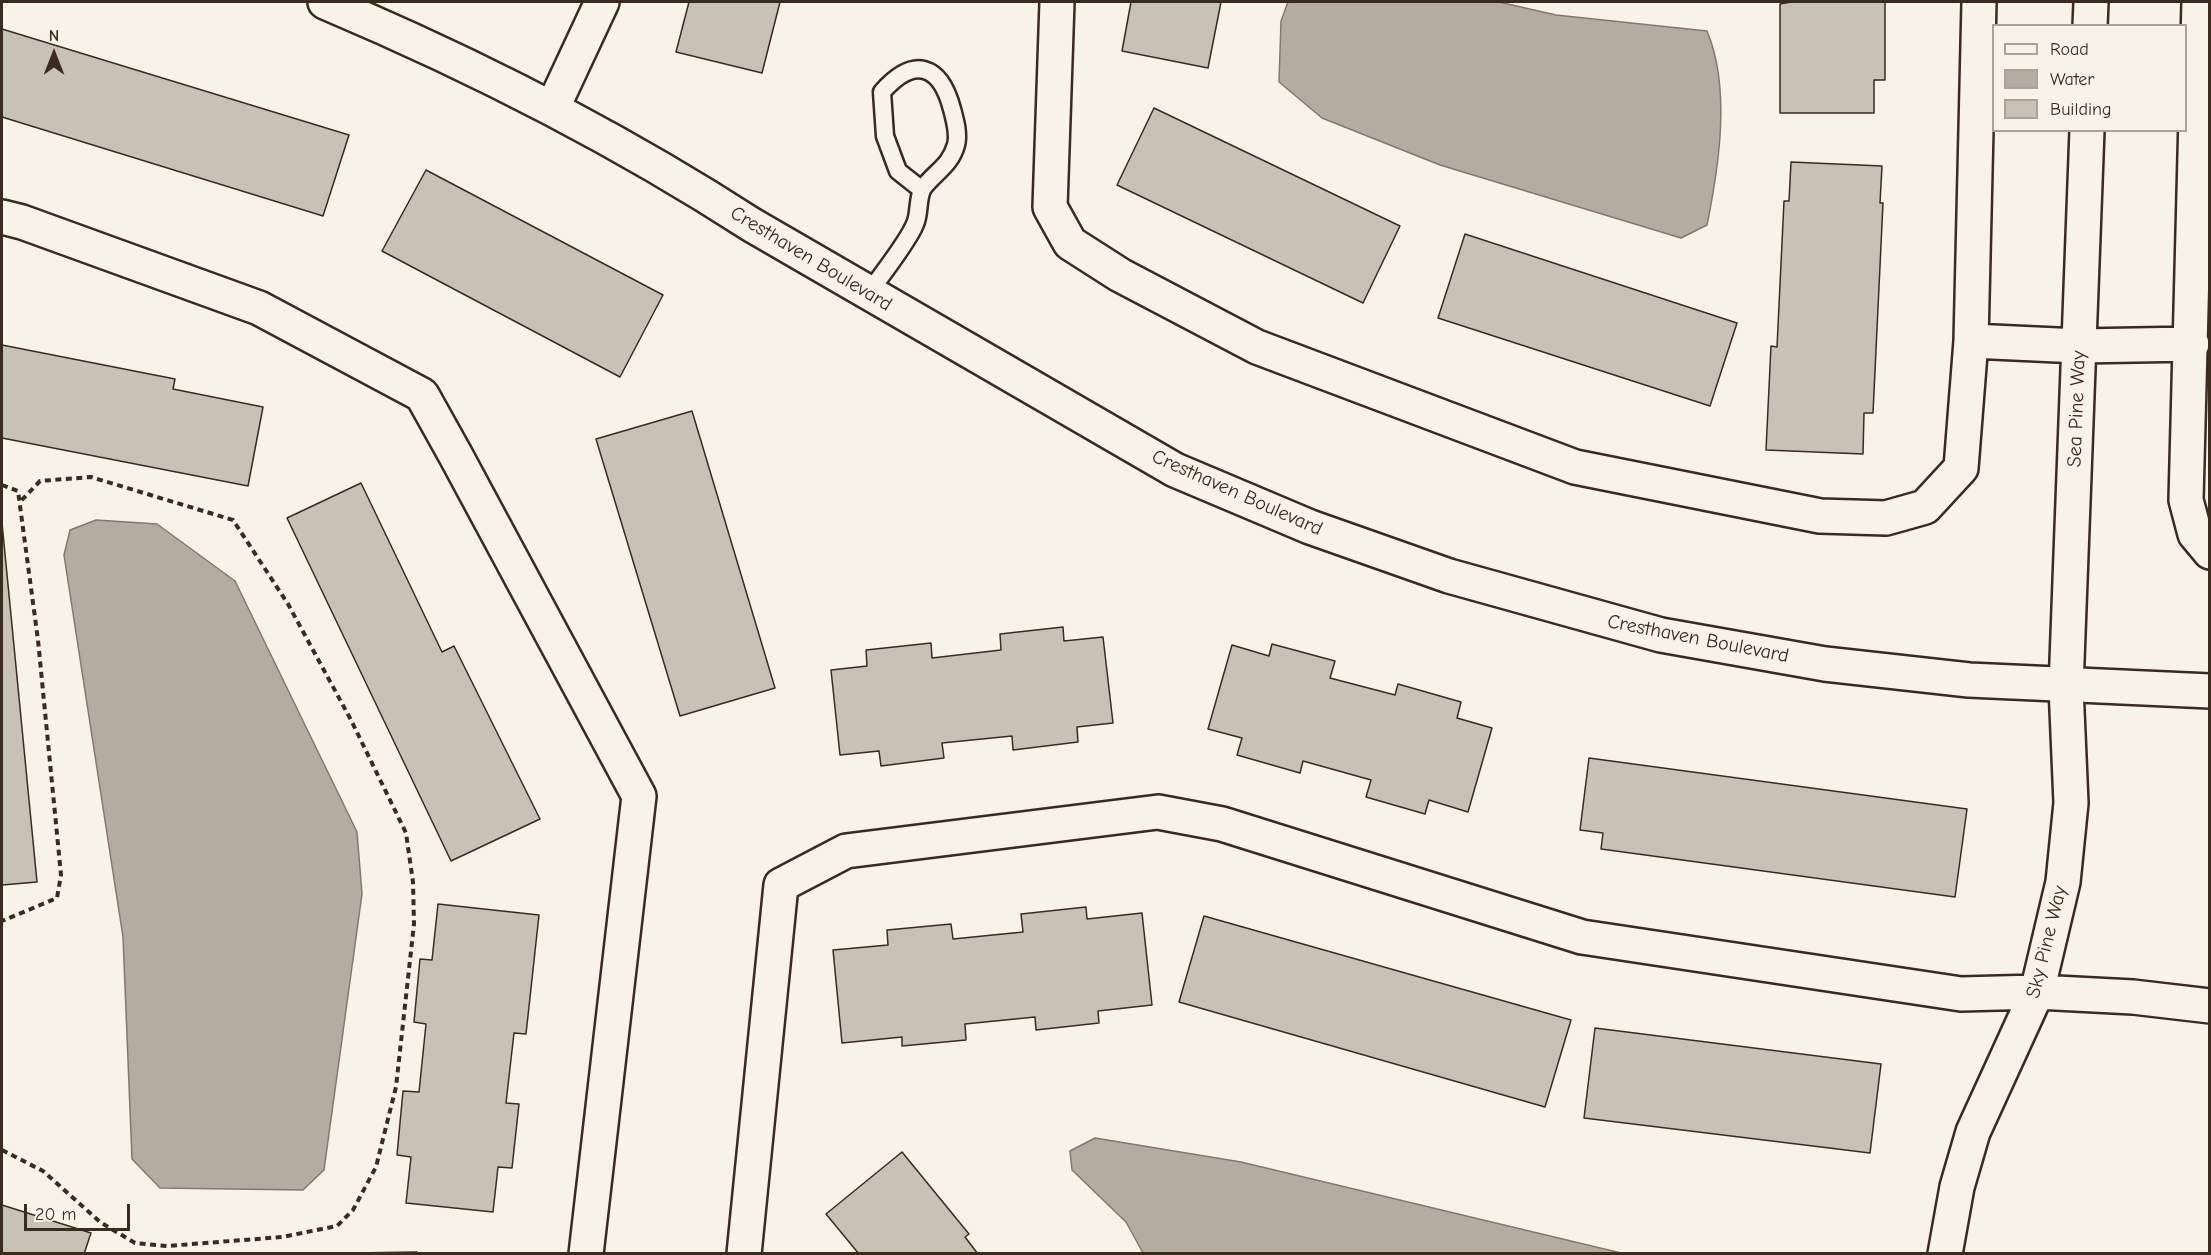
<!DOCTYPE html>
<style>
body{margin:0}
#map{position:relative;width:2211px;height:1255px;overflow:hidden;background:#f7f3e8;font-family:"Comic Neue",sans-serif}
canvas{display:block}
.frame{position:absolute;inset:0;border:3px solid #3b2a1e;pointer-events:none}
.legend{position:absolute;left:1992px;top:24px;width:195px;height:108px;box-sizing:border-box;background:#f7f3e8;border:2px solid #aca397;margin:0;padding:8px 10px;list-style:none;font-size:18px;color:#3b2a1e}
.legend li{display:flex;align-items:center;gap:12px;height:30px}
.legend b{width:30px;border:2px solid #aca397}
.north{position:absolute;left:24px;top:24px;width:60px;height:60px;-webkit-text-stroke:4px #f7f3e8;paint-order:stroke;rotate:0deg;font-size:16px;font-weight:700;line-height:24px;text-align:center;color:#3b2a1e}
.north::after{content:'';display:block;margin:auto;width:21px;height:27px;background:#3b2a1e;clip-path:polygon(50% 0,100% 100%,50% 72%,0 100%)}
.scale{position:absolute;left:24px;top:1204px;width:106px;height:27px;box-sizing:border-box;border:3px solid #3b2a1e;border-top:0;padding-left:8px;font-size:18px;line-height:21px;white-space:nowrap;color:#3b2a1e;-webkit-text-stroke:4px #f7f3e8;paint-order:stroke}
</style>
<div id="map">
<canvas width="2211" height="1255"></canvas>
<div class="frame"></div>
<ul class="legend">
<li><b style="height:8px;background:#f7f3e8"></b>Road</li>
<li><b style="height:16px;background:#b4aca0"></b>Water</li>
<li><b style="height:16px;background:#c8c1b6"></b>Building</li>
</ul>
<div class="north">N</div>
<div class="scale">20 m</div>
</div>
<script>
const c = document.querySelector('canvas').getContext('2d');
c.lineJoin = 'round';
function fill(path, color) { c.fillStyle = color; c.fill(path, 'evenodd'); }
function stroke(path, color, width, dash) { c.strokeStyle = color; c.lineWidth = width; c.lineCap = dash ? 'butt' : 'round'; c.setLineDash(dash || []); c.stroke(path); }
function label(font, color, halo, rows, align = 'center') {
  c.font = font + ' "Comic Neue",sans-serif'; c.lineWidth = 5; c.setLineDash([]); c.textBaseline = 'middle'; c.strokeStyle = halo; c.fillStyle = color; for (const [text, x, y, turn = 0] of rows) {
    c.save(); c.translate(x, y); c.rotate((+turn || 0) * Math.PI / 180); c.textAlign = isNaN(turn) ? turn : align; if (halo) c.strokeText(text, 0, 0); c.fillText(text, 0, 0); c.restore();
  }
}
const water = new Path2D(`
 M 1288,2 L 1499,2 L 1556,15 L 1707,31 C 1731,88 1719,166 1707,225 L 1681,238 L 1440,165 L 1322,118 L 1279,82 L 1281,21 Z
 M 96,520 L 157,524 L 235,581 L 357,832 L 362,894 L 324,1170 L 303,1190 L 160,1188 L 132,1159 L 123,937 L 64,555 L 70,530 Z
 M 1095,1138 L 1241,1162 L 1621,1253 L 1143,1253 L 1126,1222 L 1072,1170 L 1070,1151 Z`);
fill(water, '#b4aca0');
stroke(water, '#84786c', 1.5);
const building = new Path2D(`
 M 689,2 L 780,2 L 762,73 L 676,52 Z
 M 1131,2 L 1221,2 L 1208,68 L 1122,51 Z
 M 1791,2 L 1885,2 L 1885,80 L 1874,80 L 1874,113 L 1780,113 L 1780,4 Z
 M 2,29 L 349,135 L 323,216 L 2,117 Z
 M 1154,108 L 1400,226 L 1363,303 L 1117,185 Z
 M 1791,162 L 1882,166 L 1880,203 L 1883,203 L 1873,413 L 1864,413 L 1863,454 L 1766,450 L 1771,346 L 1777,347 L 1784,201 L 1789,201 Z
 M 426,170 L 663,295 L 620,377 L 382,251 Z
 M 1465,234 L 1737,323 L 1710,406 L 1438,318 Z
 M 2,345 L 175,379 L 173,389 L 263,407 L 248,486 L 2,438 Z
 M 692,411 L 775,688 L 680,716 L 596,439 Z
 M 361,483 L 442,652 L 454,646 L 540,819 L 451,861 L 287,518 Z
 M 2,523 L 37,882 L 2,885 Z
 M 1063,627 L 1064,641 L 1103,637 L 1113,723 L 1077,727 L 1078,742 L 1013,750 L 1012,736 L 942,743 L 944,758 L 881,766 L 879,751 L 840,755 L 831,670 L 867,666 L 866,650 L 931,643 L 932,658 L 1001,650 L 1000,634 Z
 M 1272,644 L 1335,661 L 1330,678 L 1395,695 L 1398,684 L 1461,702 L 1457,718 L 1492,728 L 1468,812 L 1429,800 L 1425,814 L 1366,797 L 1371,780 L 1303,761 L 1300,773 L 1237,755 L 1242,738 L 1208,729 L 1232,645 L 1269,656 Z
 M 1589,758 L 1967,809 L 1955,897 L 1601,849 L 1603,833 L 1580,830 Z
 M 438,904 L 539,915 L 526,1034 L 514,1033 L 506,1103 L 519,1104 L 512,1168 L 498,1167 L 493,1212 L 406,1203 L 411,1157 L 397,1155 L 403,1091 L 419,1092 L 426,1024 L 414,1022 L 420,959 L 432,960 Z
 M 1086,907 L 1087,919 L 1142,913 L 1152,1005 L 1098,1011 L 1099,1023 L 1036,1030 L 1035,1017 L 965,1024 L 966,1040 L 902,1046 L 902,1037 L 842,1043 L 833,950 L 888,945 L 887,930 L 951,924 L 953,939 L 1023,932 L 1021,914 Z
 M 1204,916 L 1571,1020 L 1545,1107 L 1179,1002 Z
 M 1595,1028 L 1881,1064 L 1870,1153 L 1584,1118 Z
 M 902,1152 L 969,1234 L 965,1237 L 978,1254 L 859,1254 L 826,1214 Z
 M 2,1205 L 91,1233 L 84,1254 L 2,1254 Z
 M 417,1252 L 417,1254 L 353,1254 L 353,1253 Z`);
fill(building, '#c8c1b6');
stroke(building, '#3b2a1e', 1.5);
const service = new Path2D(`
 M 869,293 C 881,275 908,242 915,224 C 920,214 917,198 923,188 C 935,172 950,166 956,145 C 959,134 955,120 952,109 C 940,64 914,56 882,92 L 885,136 L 898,171 L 922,190`);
const minor = new Path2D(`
 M 1057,2 L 1050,207 L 1070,243 L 1120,275 L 1257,347 L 1575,467 L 1820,516 L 1886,518 L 1925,507 L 1961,468 L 1971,341 L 1979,2
 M 2199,2 L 2186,500 L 2195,534 L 2210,552
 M 2090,26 L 2091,2
 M 553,107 L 602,2
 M 2,217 L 22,222 L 259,308 L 422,395 L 456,456 L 639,796 L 586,1254
 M 1971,341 L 2079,346 L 2192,344
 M 744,1254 L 781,885 L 846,851 L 1158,812 L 1222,824 L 1582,937 L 1961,994 L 2037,992 L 2133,997 L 2210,1006
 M 1945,1254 L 1957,1187 L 1973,1132 L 2037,992 L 2063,882 L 2071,803 L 2066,687 L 2087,130`);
const tertiary = new Path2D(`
 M 325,2 C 474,65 616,137 752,225 L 1175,470 L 1310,527 L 1449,576 L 1661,635 L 1825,664 L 1969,680 L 2210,691`);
stroke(service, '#3b2a1e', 21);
stroke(minor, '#3b2a1e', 38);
stroke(tertiary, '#3b2a1e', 38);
stroke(new Path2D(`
 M 2,485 L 18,491 L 38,640 L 61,875 L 57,898 L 2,921
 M 2,1150 L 43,1171 L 100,1222 L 135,1243 L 167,1246 L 282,1237 L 337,1226 L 353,1210 L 376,1167 L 396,1087 L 414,924 L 413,882 L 406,833 L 351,720 L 288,604 L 233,520 L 91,477 L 40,481 L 19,503`), '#3b2a1e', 4, [6, 4.5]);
stroke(service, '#f7f3e8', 16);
stroke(minor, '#f7f3e8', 33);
stroke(tertiary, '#f7f3e8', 33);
label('20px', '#3b2a1e', '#f7f3e8', [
 ["Cresthaven Boulevard",811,259,31],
 ["Sea Pine Way",2077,409,-88],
 ["Cresthaven Boulevard",1237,493,24],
 ["Cresthaven Boulevard",1698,639,11],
 ["Sky Pine Way",2047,942,-76]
]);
</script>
